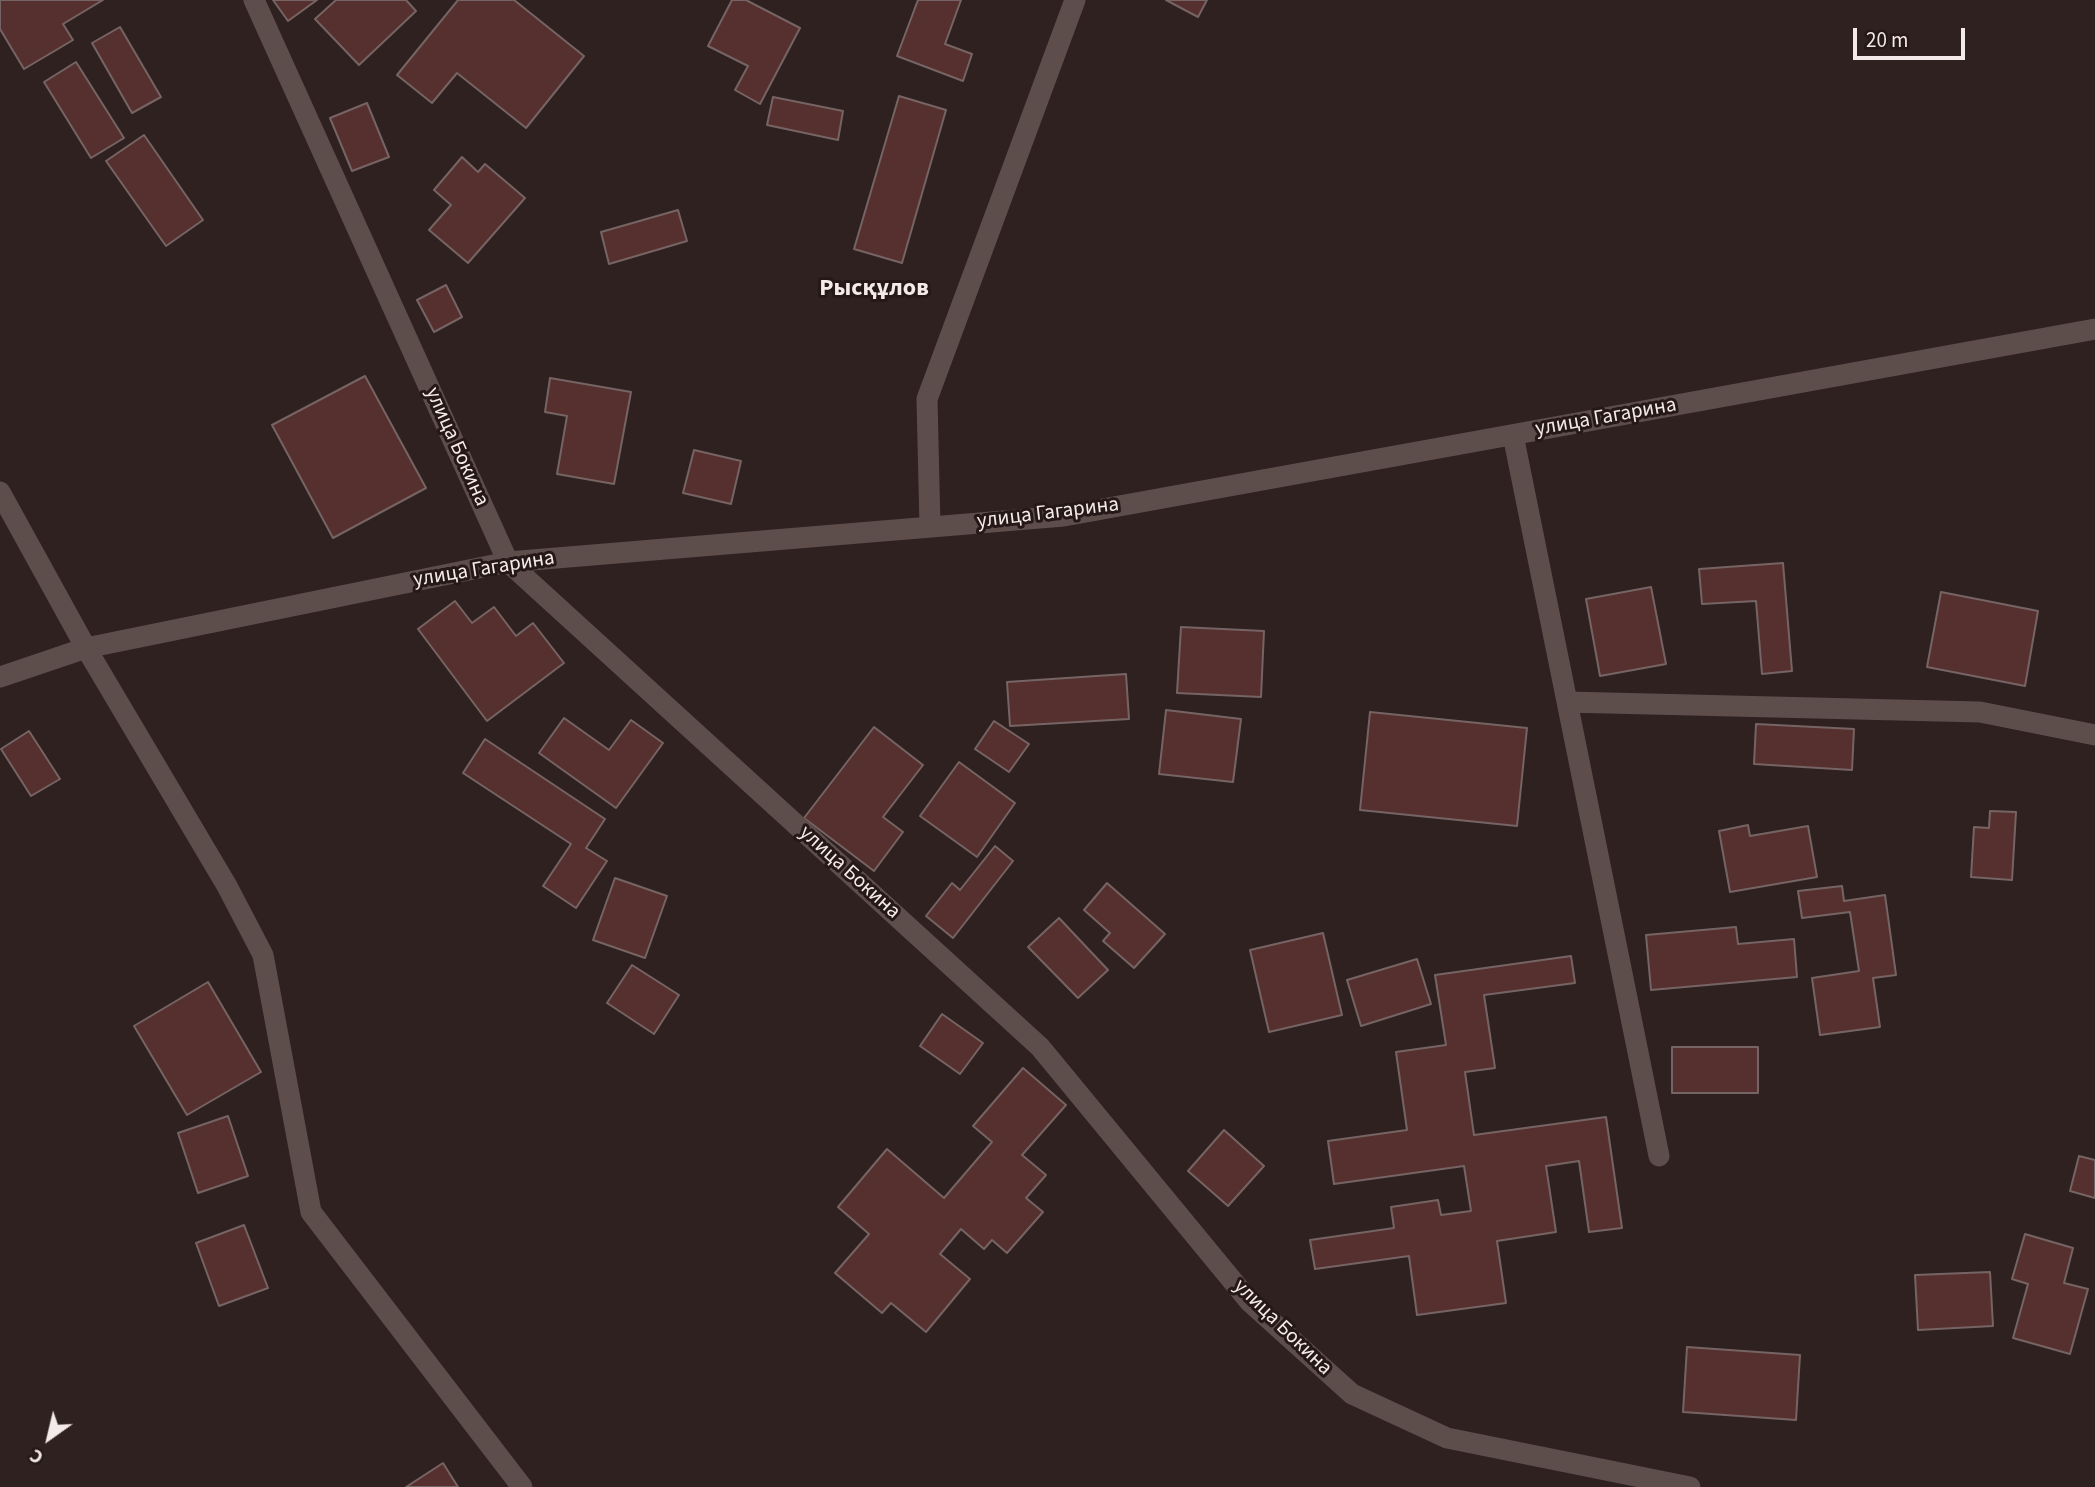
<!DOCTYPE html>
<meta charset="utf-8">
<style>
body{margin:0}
#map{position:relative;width:2095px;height:1487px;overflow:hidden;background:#2f2120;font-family:"Source Sans 3",sans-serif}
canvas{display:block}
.north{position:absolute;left:14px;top:1403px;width:70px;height:70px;-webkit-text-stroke:5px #251817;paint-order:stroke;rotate:214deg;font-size:19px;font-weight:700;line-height:28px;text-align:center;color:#f4eae9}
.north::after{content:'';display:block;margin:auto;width:24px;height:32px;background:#f4eae9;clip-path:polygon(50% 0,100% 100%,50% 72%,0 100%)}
.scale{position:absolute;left:1853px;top:28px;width:112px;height:32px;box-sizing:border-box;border:4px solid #f4eae9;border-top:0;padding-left:9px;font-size:21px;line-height:24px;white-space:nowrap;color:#f4eae9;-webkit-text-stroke:5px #251817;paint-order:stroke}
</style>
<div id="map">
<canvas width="2095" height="1487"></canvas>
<div class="north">С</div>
<div class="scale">20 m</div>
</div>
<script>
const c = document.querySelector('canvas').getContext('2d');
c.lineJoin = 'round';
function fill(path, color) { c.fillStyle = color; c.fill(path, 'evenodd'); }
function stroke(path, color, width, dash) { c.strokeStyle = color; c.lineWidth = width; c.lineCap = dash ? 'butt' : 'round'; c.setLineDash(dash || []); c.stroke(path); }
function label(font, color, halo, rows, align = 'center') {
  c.font = font + ' "Source Sans 3",sans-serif'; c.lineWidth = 6; c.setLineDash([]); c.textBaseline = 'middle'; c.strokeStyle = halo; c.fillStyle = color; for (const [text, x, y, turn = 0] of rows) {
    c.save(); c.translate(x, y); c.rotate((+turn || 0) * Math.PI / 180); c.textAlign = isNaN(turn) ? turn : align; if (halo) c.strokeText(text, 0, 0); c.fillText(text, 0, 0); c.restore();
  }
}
const building = new Path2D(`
 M 0,0 L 103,0 L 63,24 L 73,40 L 24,69 L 0,29 Z
 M 273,0 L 317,0 L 288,21 Z
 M 336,0 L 406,0 L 416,11 L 359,65 L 315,19 Z
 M 458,0 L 514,0 L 584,56 L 526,128 L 457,73 L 432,103 L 397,75 Z
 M 732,0 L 746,0 L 800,28 L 760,104 L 735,90 L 748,66 L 708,46 Z
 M 918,0 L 961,0 L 945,44 L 972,54 L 963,81 L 897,56 Z
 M 1166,0 L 1207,0 L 1198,17 Z
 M 120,27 L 161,97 L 132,113 L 92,43 Z
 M 76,62 L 124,138 L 91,158 L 44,82 Z
 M 899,96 L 946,110 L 902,263 L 854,249 Z
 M 773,97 L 843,111 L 838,140 L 767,125 Z
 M 367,103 L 389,157 L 352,171 L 330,118 Z
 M 144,135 L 203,220 L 166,246 L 106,161 Z
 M 462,157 L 478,172 L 485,164 L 525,198 L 468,263 L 429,230 L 451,205 L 434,190 Z
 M 678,210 L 687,241 L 609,264 L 601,232 Z
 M 446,285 L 462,317 L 434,332 L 417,300 Z
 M 365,376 L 426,488 L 333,538 L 272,425 Z
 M 550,378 L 631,392 L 614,484 L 557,474 L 567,416 L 545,412 Z
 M 694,450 L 741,461 L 731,504 L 683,493 Z
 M 1783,563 L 1792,671 L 1762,674 L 1756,601 L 1702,604 L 1699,569 Z
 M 1651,587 L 1666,664 L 1600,676 L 1586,599 Z
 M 1941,592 L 2038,611 L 2025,686 L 1927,667 Z
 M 455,601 L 472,623 L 494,607 L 516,636 L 533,623 L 564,663 L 487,721 L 418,629 Z
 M 1181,627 L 1264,631 L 1261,697 L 1177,693 Z
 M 1126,674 L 1129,719 L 1010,726 L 1007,682 Z
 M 1166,710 L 1241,719 L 1233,782 L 1159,774 Z
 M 1370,712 L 1527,728 L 1517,826 L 1360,810 Z
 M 564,718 L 609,750 L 631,720 L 663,743 L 616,808 L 539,753 Z
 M 994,721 L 1029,744 L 1009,772 L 975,749 Z
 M 1756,724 L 1854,729 L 1852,770 L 1754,764 Z
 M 874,727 L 923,765 L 883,817 L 903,832 L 874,871 L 804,818 Z
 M 29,731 L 60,779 L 31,796 L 1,749 Z
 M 485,739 L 605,819 L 586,848 L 607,861 L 576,908 L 543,886 L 571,844 L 463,773 Z
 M 959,762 L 1015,803 L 977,857 L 920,816 Z
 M 1990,811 L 2016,812 L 2012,880 L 1971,877 L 1974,827 L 1989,828 Z
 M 1748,825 L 1750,836 L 1808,826 L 1817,877 L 1730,892 L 1719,831 Z
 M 995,846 L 1013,861 L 953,938 L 926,916 L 952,883 L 960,890 Z
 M 615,878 L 667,896 L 645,958 L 593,940 Z
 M 1107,883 L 1165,934 L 1134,968 L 1103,941 L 1110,933 L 1084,910 Z
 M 1842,886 L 1844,901 L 1885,895 L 1896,975 L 1873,978 L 1880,1027 L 1820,1035 L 1812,978 L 1859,971 L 1850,912 L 1802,918 L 1798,891 Z
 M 1059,918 L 1108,970 L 1078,998 L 1028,947 Z
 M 1736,927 L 1738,944 L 1794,939 L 1797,977 L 1651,990 L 1646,935 Z
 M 1323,933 L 1342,1015 L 1269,1032 L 1250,950 Z
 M 1571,956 L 1575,983 L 1484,995 L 1495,1068 L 1465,1072 L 1474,1135 L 1606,1117 L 1622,1228 L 1589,1232 L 1579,1161 L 1546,1166 L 1556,1232 L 1497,1241 L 1506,1303 L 1417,1315 L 1409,1256 L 1315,1269 L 1310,1240 L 1394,1228 L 1391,1207 L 1438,1200 L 1441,1215 L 1471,1211 L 1464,1166 L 1334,1184 L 1328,1141 L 1407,1130 L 1396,1052 L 1446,1045 L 1435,975 Z
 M 1417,959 L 1431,1004 L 1361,1026 L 1347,980 Z
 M 632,965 L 679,995 L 654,1034 L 607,1003 Z
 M 208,982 L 261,1072 L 187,1115 L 134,1026 Z
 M 942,1014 L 983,1043 L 960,1074 L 920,1046 Z
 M 1672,1047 L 1758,1047 L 1758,1093 L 1672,1093 Z
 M 1023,1068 L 1066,1105 L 1022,1155 L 1046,1175 L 1026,1198 L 1043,1212 L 1007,1253 L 992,1240 L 984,1249 L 961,1229 L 940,1254 L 970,1279 L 926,1332 L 891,1303 L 882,1313 L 835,1273 L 869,1234 L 838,1207 L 887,1149 L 944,1198 L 992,1142 L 973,1126 Z
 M 228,1116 L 248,1176 L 198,1193 L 178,1133 Z
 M 1224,1130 L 1264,1166 L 1228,1206 L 1188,1171 Z
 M 2079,1156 L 2095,1160 L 2095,1198 L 2070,1191 Z
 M 244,1225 L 268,1288 L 219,1306 L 196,1243 Z
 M 2025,1234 L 2073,1248 L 2064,1283 L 2088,1289 L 2070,1354 L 2013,1338 L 2028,1284 L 2012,1279 Z
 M 1990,1272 L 1993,1326 L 1918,1330 L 1915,1275 Z
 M 1687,1347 L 1800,1355 L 1796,1420 L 1683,1412 Z
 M 443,1463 L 458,1487 L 406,1487 Z`);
fill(building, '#56302e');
stroke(building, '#756463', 2);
stroke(new Path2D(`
 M 254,0 L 508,562 L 1040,1047 L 1250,1302 L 1352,1394 L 1447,1438 L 1690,1487
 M 1513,435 L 1659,1156
 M 0,492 L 86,648 L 227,886 L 263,955 L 311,1212 L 522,1487
 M 930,527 L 927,399 L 1075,0
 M 0,677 L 86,648 L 508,562 L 1064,516 L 2095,329
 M 1567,702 L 1980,712 L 2095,735`), '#5d4e4c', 21);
label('21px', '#f4eae9', '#251817', [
 ["улица Гагарина",1606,418,-10],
 ["улица Бокина",456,447,66],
 ["улица Гагарина",1048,514,-7],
 ["улица Гагарина",484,570,-9],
 ["улица Бокина",849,873,42],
 ["улица Бокина",1282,1328,44]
]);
label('bold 24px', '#f4eae9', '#251817', [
 ["Рысқұлов",874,290]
]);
</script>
